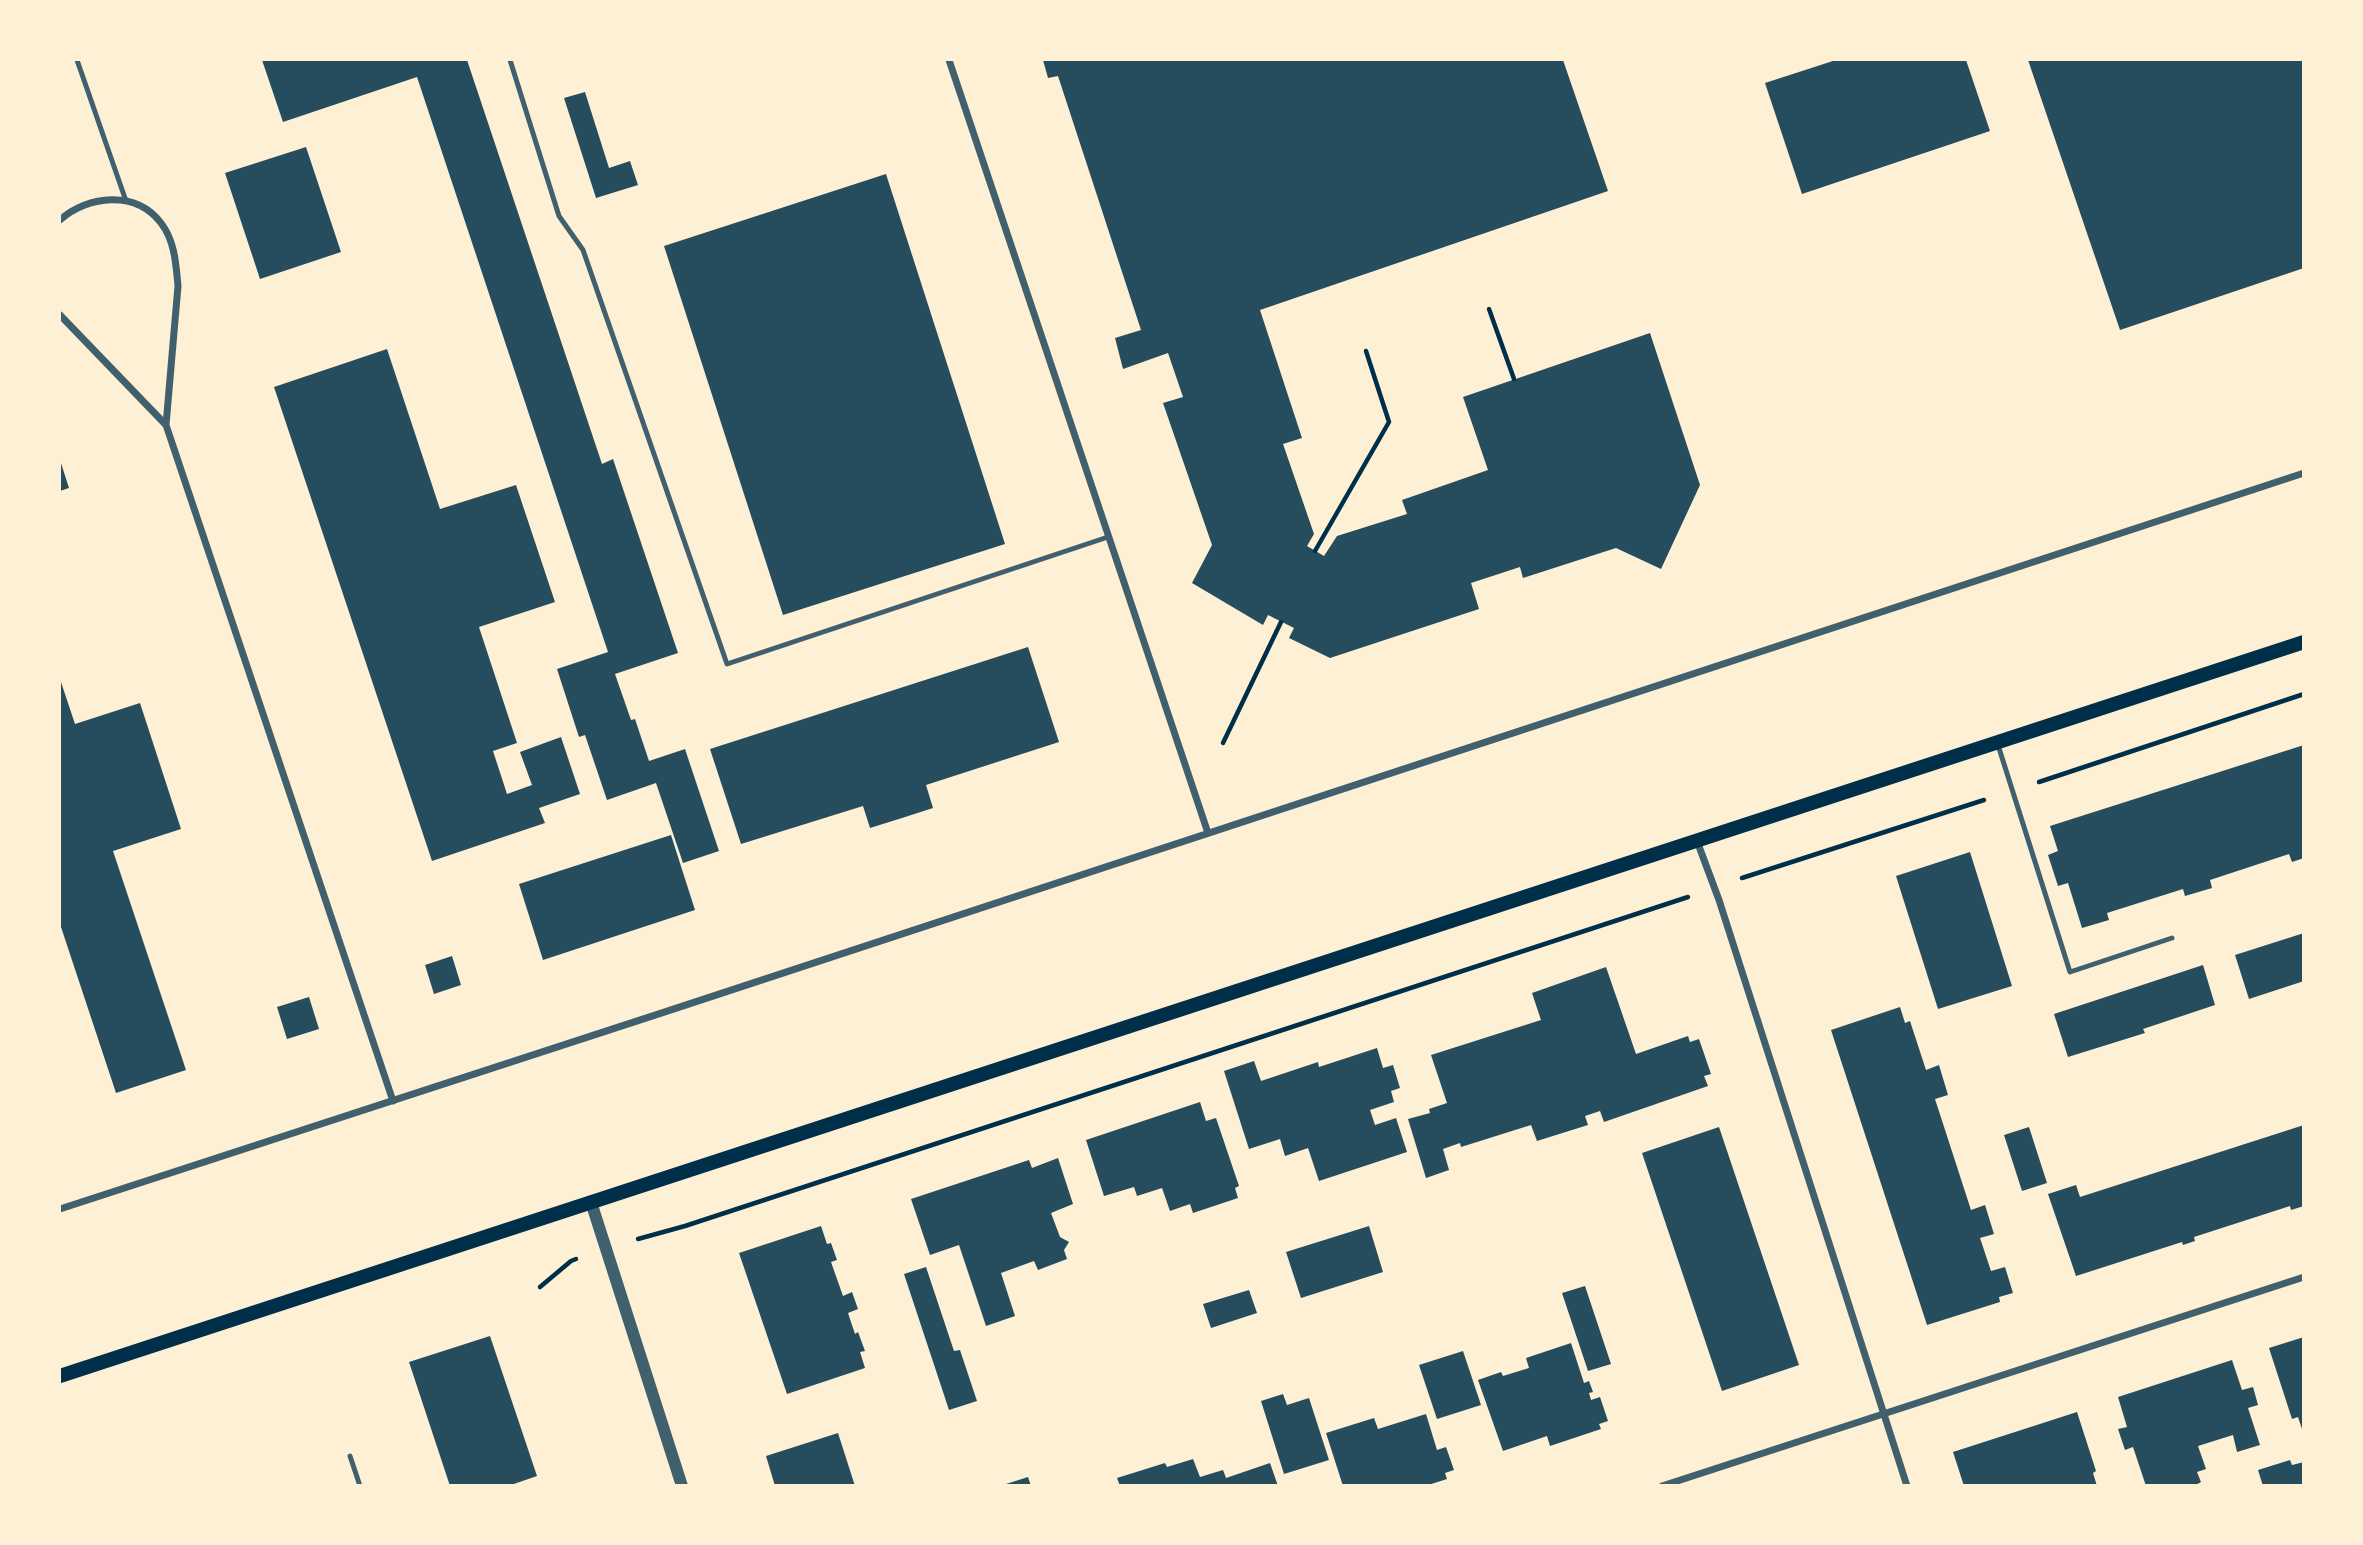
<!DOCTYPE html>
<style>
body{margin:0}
#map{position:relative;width:2363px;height:1545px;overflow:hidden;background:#fdf0d5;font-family:"Noto Serif",serif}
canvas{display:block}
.frame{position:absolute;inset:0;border:61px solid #fdf0d5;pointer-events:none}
</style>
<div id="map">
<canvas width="2363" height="1545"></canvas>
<div class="frame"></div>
</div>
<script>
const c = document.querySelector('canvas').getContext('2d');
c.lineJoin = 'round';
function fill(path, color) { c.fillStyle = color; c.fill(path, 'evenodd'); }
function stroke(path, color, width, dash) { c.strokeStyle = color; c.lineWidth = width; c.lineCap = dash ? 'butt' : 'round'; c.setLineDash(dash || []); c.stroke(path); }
fill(new Path2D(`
 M 262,60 L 467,60 L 602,464 L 613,459 L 678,653 L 615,674 L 631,720 L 635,719 L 649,761 L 685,749 L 719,851 L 683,863 L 656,783 L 607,800 L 585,735 L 579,737 L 557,669 L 608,652 L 417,77 L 283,122 Z
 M 1043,60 L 1563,60 L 1608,191 L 1260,310 L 1302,438 L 1283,444 L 1314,534 L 1307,546 L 1324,556 L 1337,536 L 1407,514 L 1402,500 L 1488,470 L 1463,397 L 1650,333 L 1700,485 L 1661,569 L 1616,548 L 1523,578 L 1520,567 L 1471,583 L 1479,609 L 1330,658 L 1289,638 L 1294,628 L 1268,615 L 1263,625 L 1192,583 L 1212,545 L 1163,403 L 1183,397 L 1168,353 L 1123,369 L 1115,338 L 1141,330 L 1058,76 L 1048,78 Z
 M 1836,60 L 1966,60 L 1990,131 L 1802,194 L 1765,83 Z
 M 2028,60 L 2304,60 L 2304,268 L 2120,330 Z
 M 585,92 L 609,168 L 630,161 L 638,185 L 596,198 L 564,98 Z
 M 306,147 L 341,252 L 260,279 L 225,173 Z
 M 886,174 L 1005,544 L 783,615 L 664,246 Z
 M 387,349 L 440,509 L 516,485 L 555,602 L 479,627 L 517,743 L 493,751 L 507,794 L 532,785 L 520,752 L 561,737 L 580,794 L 539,808 L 545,823 L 432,861 L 274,387 Z
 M 60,460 L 69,488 L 60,491 Z
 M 1028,647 L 1059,742 L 926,785 L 933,808 L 902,818 L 870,828 L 863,806 L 741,844 L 710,749 Z
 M 60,679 L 75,724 L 140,703 L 181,829 L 113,851 L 186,1070 L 116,1093 L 60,924 Z
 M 2304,745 L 2304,858 L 2292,862 L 2289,854 L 2210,880 L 2212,888 L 2185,896 L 2183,889 L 2107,913 L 2109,920 L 2082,928 L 2068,883 L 2058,886 L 2048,855 L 2058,851 L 2050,826 Z
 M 671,835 L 695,910 L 543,960 L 519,884 Z
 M 1970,852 L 2012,986 L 1938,1009 L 1896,876 Z
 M 2304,933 L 2304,981 L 2249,999 L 2235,955 Z
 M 452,956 L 461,985 L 434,994 L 425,965 Z
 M 2203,965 L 2215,1005 L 2143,1029 L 2145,1033 L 2068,1057 L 2054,1014 Z
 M 1606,967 L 1636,1054 L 1688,1036 L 1690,1042 L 1699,1039 L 1711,1074 L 1704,1076 L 1708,1086 L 1604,1122 L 1600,1111 L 1585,1116 L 1588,1125 L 1537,1141 L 1531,1125 L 1461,1147 L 1460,1143 L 1443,1149 L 1449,1170 L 1426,1178 L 1408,1119 L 1430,1113 L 1429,1109 L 1447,1103 L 1431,1055 L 1541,1020 L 1532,993 Z
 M 309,997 L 319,1029 L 287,1039 L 277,1007 Z
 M 1900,1007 L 1905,1023 L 1910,1021 L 1926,1070 L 1939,1065 L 1948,1095 L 1935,1099 L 1971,1210 L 1985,1205 L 1994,1234 L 1980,1238 L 1991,1271 L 2005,1267 L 2013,1293 L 1999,1297 L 2000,1302 L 1927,1325 L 1831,1030 Z
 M 1377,1048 L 1383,1068 L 1393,1065 L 1400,1088 L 1391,1091 L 1394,1102 L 1370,1110 L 1375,1125 L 1396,1118 L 1407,1152 L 1319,1181 L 1308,1148 L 1285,1156 L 1280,1139 L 1249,1149 L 1224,1071 L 1254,1061 L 1261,1081 L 1318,1062 L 1319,1067 Z
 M 1200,1102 L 1206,1121 L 1216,1118 L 1239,1186 L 1235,1188 L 1238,1198 L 1193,1213 L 1190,1204 L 1170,1211 L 1162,1188 L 1137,1196 L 1134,1187 L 1104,1196 L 1086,1140 Z
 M 2304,1125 L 2304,1206 L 2291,1210 L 2290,1206 L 2194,1237 L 2195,1241 L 2183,1245 L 2182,1242 L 2076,1276 L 2048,1194 L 2076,1185 L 2080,1197 Z
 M 1719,1127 L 1799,1365 L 1722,1391 L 1642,1153 Z
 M 2029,1127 L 2047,1183 L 2022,1191 L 2004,1135 Z
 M 1058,1158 L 1073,1204 L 1051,1213 L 1060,1237 L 1069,1242 L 1064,1250 L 1067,1259 L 1038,1270 L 1034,1261 L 1001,1273 L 1015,1316 L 986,1326 L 959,1245 L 930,1255 L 911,1199 L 1029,1160 L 1032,1168 Z
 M 821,1226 L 827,1244 L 831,1243 L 837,1260 L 831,1262 L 843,1296 L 852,1292 L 858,1309 L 848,1313 L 855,1334 L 858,1332 L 865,1351 L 860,1352 L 865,1368 L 787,1394 L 739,1253 Z
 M 1369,1226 L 1383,1272 L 1301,1298 L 1286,1252 Z
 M 926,1267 L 954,1351 L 960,1350 L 977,1401 L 949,1410 L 904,1274 Z
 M 1585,1286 L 1611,1364 L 1588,1371 L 1562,1293 Z
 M 1249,1290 L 1257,1313 L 1211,1328 L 1203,1304 Z
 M 490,1336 L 537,1476 L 508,1486 L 450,1486 L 409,1362 Z
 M 2304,1337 L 2304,1432 L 2303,1432 L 2298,1417 L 2292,1419 L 2269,1348 Z
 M 1571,1343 L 1584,1383 L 1589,1381 L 1593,1392 L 1589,1393 L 1591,1400 L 1600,1397 L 1608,1421 L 1599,1424 L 1601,1429 L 1550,1446 L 1547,1436 L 1503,1451 L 1478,1380 L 1501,1372 L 1503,1376 L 1529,1368 L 1526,1358 Z
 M 1463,1351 L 1481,1405 L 1437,1419 L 1419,1365 Z
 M 2232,1360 L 2242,1390 L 2253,1387 L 2258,1405 L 2248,1408 L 2260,1445 L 2237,1452 L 2233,1435 L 2198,1446 L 2206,1469 L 2197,1472 L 2201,1482 L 2194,1486 L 2146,1486 L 2133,1447 L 2125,1450 L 2118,1429 L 2127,1427 L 2118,1397 Z
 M 1283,1394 L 1287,1405 L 1309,1398 L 1329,1460 L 1284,1474 L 1261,1401 Z
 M 2077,1412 L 2096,1471 L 2093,1473 L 2097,1486 L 1964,1486 L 1953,1452 Z
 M 1426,1414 L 1437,1450 L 1446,1447 L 1454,1470 L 1445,1473 L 1447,1479 L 1425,1486 L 1343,1486 L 1326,1433 L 1374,1418 L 1378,1429 Z
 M 838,1433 L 855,1486 L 775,1486 L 766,1456 Z
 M 1193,1459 L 1200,1477 L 1223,1470 L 1226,1478 L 1270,1463 L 1278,1486 L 1120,1486 L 1117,1478 L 1165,1463 L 1167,1467 Z
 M 2290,1460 L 2292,1465 L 2304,1462 L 2304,1486 L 2263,1486 L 2258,1470 Z
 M 1028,1477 L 1031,1486 L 1003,1486 L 1003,1485 Z`), '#264d5e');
stroke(new Path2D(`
 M 1489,309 L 1514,379
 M 1315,551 L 1389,422 L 1366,351
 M 1223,743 L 1281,622
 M 2039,782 L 2304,694
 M 1742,878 L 1984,800
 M 638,1239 L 685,1226 L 1688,897
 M 540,1287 L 571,1261 L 576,1259`), '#003049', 4.5);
stroke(new Path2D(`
 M 77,60 L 126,201
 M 510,60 L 559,216 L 583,250 L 727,664 L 1108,537
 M 1998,745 L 2070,972 L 2172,938
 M 350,1456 L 360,1486`), '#3f606c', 5);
stroke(new Path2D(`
 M 949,60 L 1208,833
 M 60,220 C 88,195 136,190 161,223 C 175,241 176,265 178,286 L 166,425 L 393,1101
 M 60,315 L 166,425
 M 1697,841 L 1719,900 L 1907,1486
 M 60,1209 C 809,967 1555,717 2304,473
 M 1662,1486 L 2304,1277`), '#3f606c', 7);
stroke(new Path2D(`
 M 591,1202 L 682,1486`), '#3f606c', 12);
stroke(new Path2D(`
 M 60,1376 L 2304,642`), '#003049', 14);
</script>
